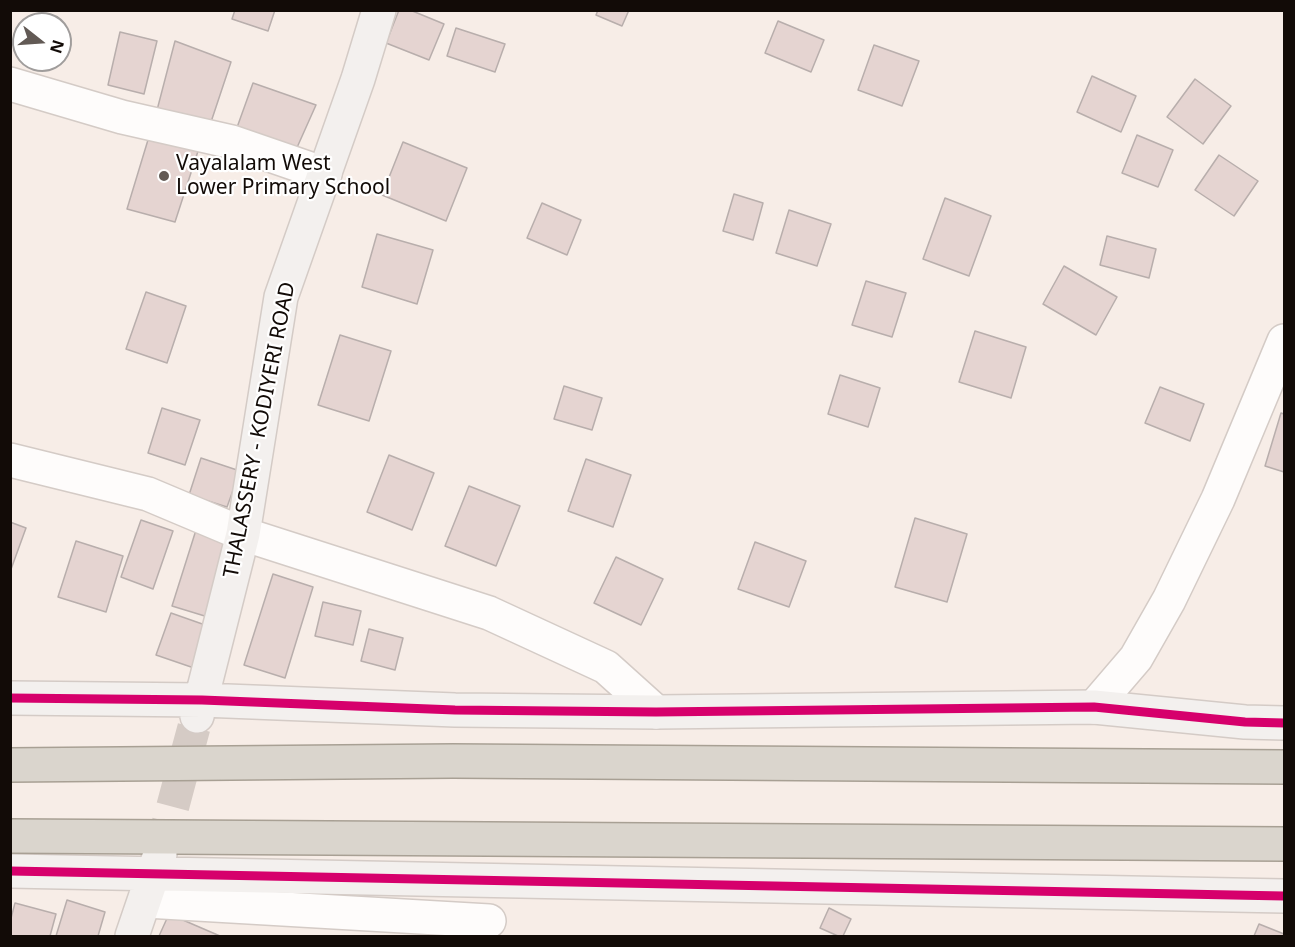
<!DOCTYPE html>
<style>
body{margin:0}
#map{position:relative;width:1295px;height:947px;overflow:hidden;background:#f7ede7;font-family:"Noto Sans",sans-serif}
canvas{display:block}
.frame{position:absolute;inset:0;border:12px solid #120b07;pointer-events:none}
.north{position:absolute;left:12px;top:12px;width:60px;height:60px;box-sizing:border-box;background:#fff;border:2px solid #a09d9c;border-radius:50%;rotate:107deg;font-size:16px;font-weight:700;line-height:24px;text-align:center;color:#120b07}
.north::after{content:'';display:block;margin:auto;width:21px;height:27px;background:#625a55;clip-path:polygon(50% 0,100% 100%,50% 72%,0 100%)}
</style>
<div id="map">
<canvas width="1295" height="947"></canvas>
<div class="frame"></div>
<div class="north">N</div>
</div>
<script>
const c = document.querySelector('canvas').getContext('2d');
c.lineJoin = 'round';
function fill(path, color) { c.fillStyle = color; c.fill(path, 'evenodd'); }
function stroke(path, color, width, dash) { c.strokeStyle = color; c.lineWidth = width; c.lineCap = dash ? 'butt' : 'round'; c.setLineDash(dash || []); c.stroke(path); }
function label(font, color, halo, rows, align = 'center') {
  c.font = font + ' "Noto Sans",sans-serif'; c.lineWidth = 4.5; c.setLineDash([]); c.textBaseline = 'middle'; c.strokeStyle = halo; c.fillStyle = color; for (const [text, x, y, turn = 0] of rows) {
    c.save(); c.translate(x, y); c.rotate((+turn || 0) * Math.PI / 180); c.textAlign = isNaN(turn) ? turn : align; if (halo) c.strokeText(text, 0, 0); c.fillText(text, 0, 0); c.restore();
  }
}
const building = new Path2D(`
 M 235,10 L 275,10 L 268,31 L 232,19 Z
 M 399,10 L 410,10 L 444,24 L 429,60 L 386,43 Z
 M 598,10 L 629,10 L 622,26 L 596,15 Z
 M 778,21 L 824,40 L 811,72 L 765,53 Z
 M 456,28 L 505,44 L 495,72 L 447,56 Z
 M 120,32 L 157,41 L 144,94 L 108,85 Z
 M 175,41 L 231,62 L 209,128 L 156,114 Z
 M 874,45 L 919,61 L 902,106 L 858,90 Z
 M 1092,76 L 1136,96 L 1121,132 L 1077,112 Z
 M 1195,79 L 1231,106 L 1203,144 L 1167,117 Z
 M 253,83 L 316,105 L 295,152 L 235,133 Z
 M 151,130 L 201,142 L 175,222 L 127,209 Z
 M 1137,135 L 1173,150 L 1158,187 L 1122,173 Z
 M 403,142 L 467,168 L 446,221 L 382,195 Z
 M 1219,155 L 1258,181 L 1234,216 L 1195,190 Z
 M 734,194 L 763,203 L 753,240 L 723,231 Z
 M 945,198 L 991,216 L 969,276 L 923,259 Z
 M 542,203 L 581,220 L 567,255 L 527,238 Z
 M 789,210 L 831,224 L 817,266 L 776,253 Z
 M 377,234 L 433,250 L 417,304 L 362,287 Z
 M 1107,236 L 1156,249 L 1149,278 L 1100,265 Z
 M 1064,266 L 1117,297 L 1096,335 L 1043,304 Z
 M 866,281 L 906,293 L 892,337 L 852,325 Z
 M 146,292 L 186,306 L 167,363 L 126,349 Z
 M 975,331 L 1026,347 L 1011,398 L 959,382 Z
 M 340,335 L 391,351 L 369,421 L 318,405 Z
 M 840,375 L 880,388 L 868,427 L 828,414 Z
 M 564,386 L 602,398 L 592,430 L 554,419 Z
 M 1160,387 L 1204,404 L 1190,441 L 1145,423 Z
 M 162,408 L 200,420 L 185,465 L 148,453 Z
 M 1281,413 L 1284,414 L 1284,472 L 1265,466 Z
 M 389,455 L 434,473 L 412,530 L 367,512 Z
 M 201,458 L 240,471 L 227,507 L 189,495 Z
 M 586,459 L 631,475 L 613,527 L 568,511 Z
 M 469,486 L 520,506 L 496,566 L 445,546 Z
 M 915,518 L 967,534 L 947,602 L 895,587 Z
 M 141,520 L 173,531 L 153,589 L 121,577 Z
 M 10,522 L 26,528 L 10,572 Z
 M 196,530 L 231,541 L 208,617 L 172,606 Z
 M 76,541 L 123,556 L 106,612 L 58,597 Z
 M 755,542 L 806,561 L 789,607 L 738,589 Z
 M 616,557 L 663,579 L 641,625 L 594,603 Z
 M 273,574 L 313,587 L 285,678 L 244,665 Z
 M 323,602 L 361,611 L 353,645 L 315,636 Z
 M 171,613 L 208,626 L 194,668 L 156,655 Z
 M 369,629 L 403,638 L 395,670 L 361,661 Z
 M 67,900 L 105,912 L 98,936 L 56,936 Z
 M 15,903 L 56,914 L 50,936 L 10,936 L 10,922 Z
 M 829,908 L 851,919 L 843,936 L 838,936 L 820,928 Z
 M 169,914 L 220,936 L 159,936 Z
 M 1259,924 L 1284,934 L 1284,936 L 1254,936 Z`);
fill(building, '#e5d4d1');
stroke(building, '#b8aeac', 1.5);
stroke(new Path2D(`
 M 160,854 L 197,716`), '#d5cbc5', 33, [33, 16]);
const street = new Path2D(`
 M 10,84 L 122,117 L 232,142 L 325,174
 M 10,460 L 148,494 L 243,534 L 489,613 L 606,667 L 656,712
 M 1094,707 L 1136,658 L 1169,600 L 1218,499 L 1284,341
 M 146,901 L 489,921`);
const secondary = new Path2D(`
 M 10,698 L 202,700 L 455,710 L 656,712 L 1094,707 L 1245,722 L 1284,723
 M 197,716 L 243,534 L 281,297 L 358,79 L 379,10
 M 10,871 L 1284,896
 M 132,936 L 160,854`);
const highway = new Path2D(`
 M 10,765 L 453,761 L 1284,767
 M 10,836 L 1284,844`);
stroke(street, '#d4cbc6', 36);
stroke(secondary, '#d4cbc6', 36);
stroke(highway, '#a8a094', 36);
stroke(street, '#fefcfb', 33);
stroke(secondary, '#f3f0ee', 33);
stroke(highway, '#dad5cd', 33);
stroke(new Path2D(`
 M 10,698 L 202,700 L 455,710 L 656,712 L 1094,707 L 1245,722 L 1284,723
 M 10,871 L 1284,896`), '#d6006c', 9);
for (const [x, y, r, color] of [
 [164,176,6,"#625a55"]
]) { const dot = new Path2D(); dot.arc(x, y, r, 0, 2 * Math.PI); c.fillStyle = color; c.fill(dot); stroke(dot, '#fff', 2); }
label('21px', '#120b07', '#fff', [
 ["Vayalalam West",176,164],
 ["Lower Primary School",176,188]
], 'left');
label('21px', '#120b07', '#fff', [
 ["THALASSERY - KODIYERI ROAD",260,430,-79]
]);
</script>
